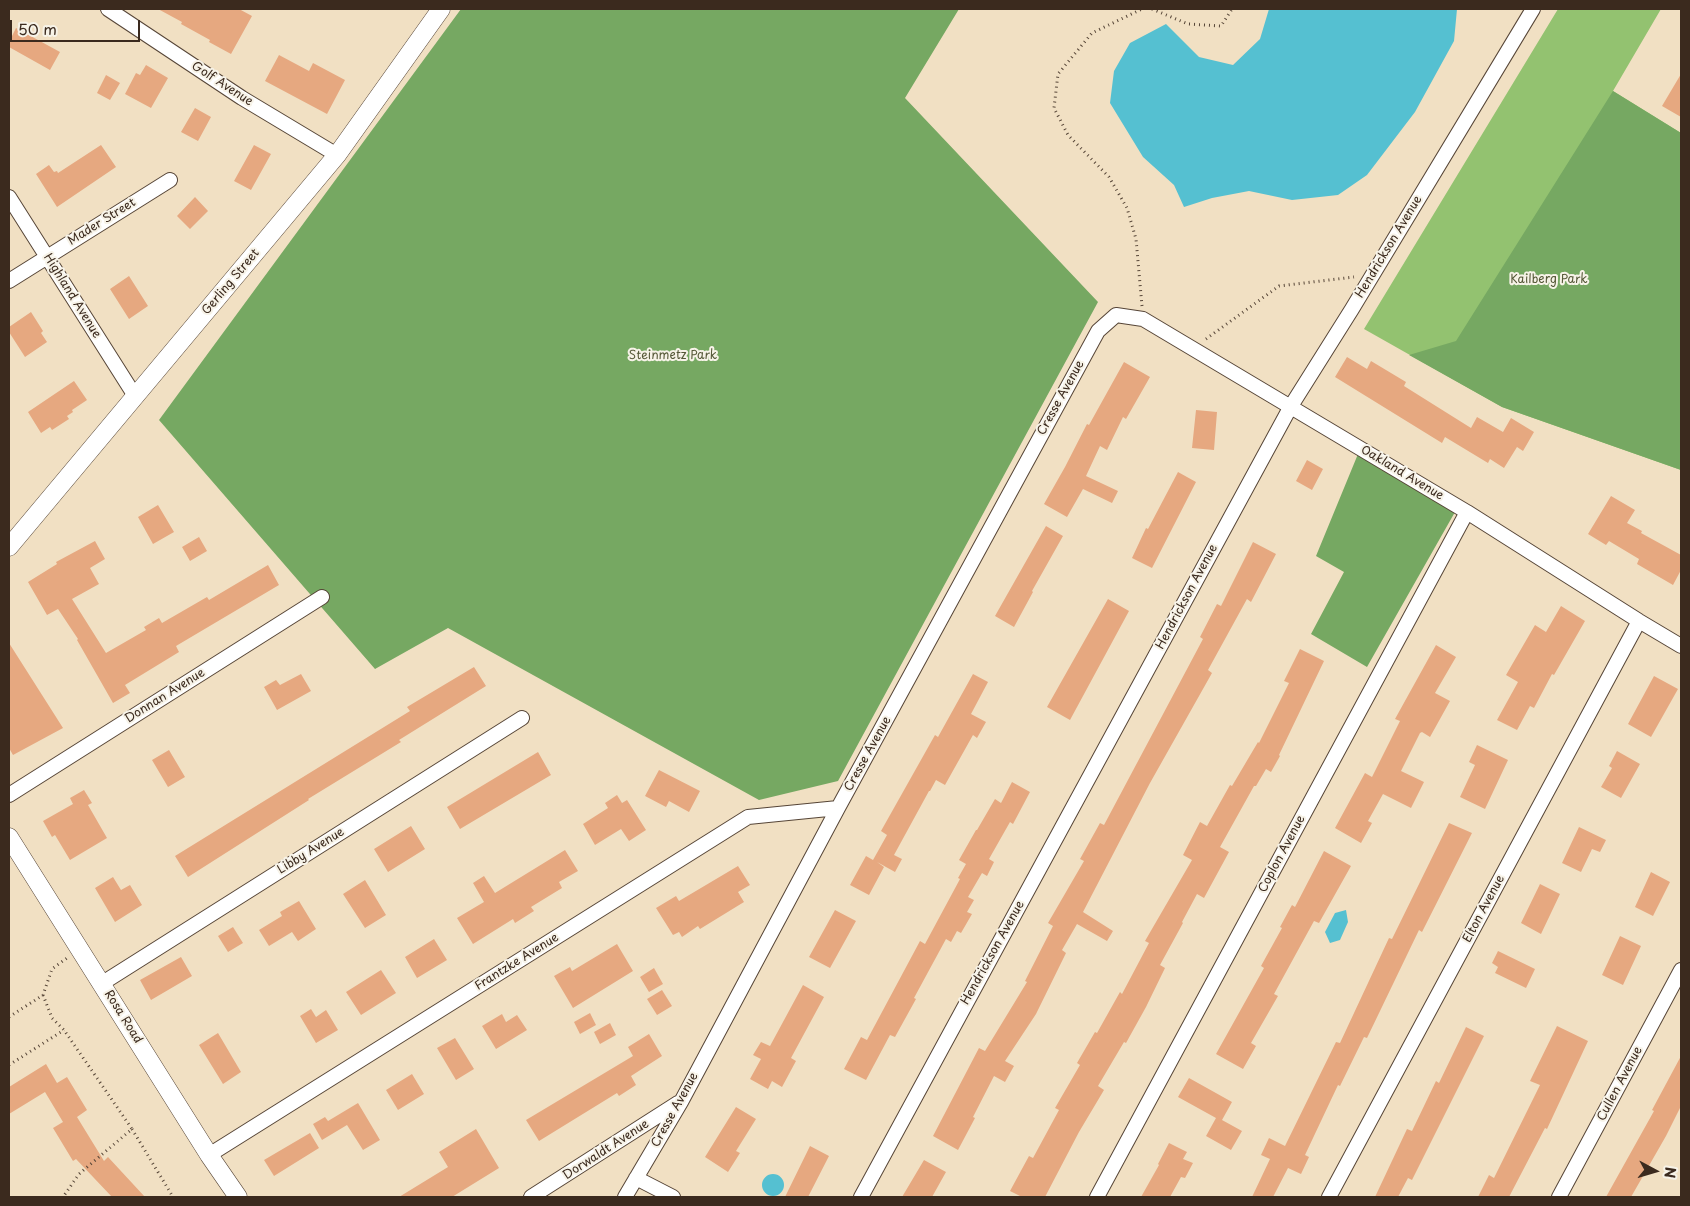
<!DOCTYPE html>
<style>
body{margin:0}
#map{position:relative;width:1690px;height:1206px;overflow:hidden;background:#f1e0c3;font-family:"Playpen Sans",sans-serif}
canvas{display:block}
.frame{position:absolute;inset:0;border:10px solid #3b2a1e;pointer-events:none}
.north{position:absolute;left:1630px;top:1146px;width:50px;height:50px;-webkit-text-stroke:4px #f7f3e8;paint-order:stroke;rotate:96deg;font-size:14px;font-weight:700;line-height:20px;text-align:center;color:#3b2a1e}
.north::after{content:'';display:block;margin:auto;width:18px;height:22px;background:#3b2a1e;clip-path:polygon(50% 0,100% 100%,50% 72%,0 100%)}
.scale{position:absolute;left:10px;top:20px;width:130px;height:22px;box-sizing:border-box;border:2px solid #3b2a1e;border-top:0;padding-left:6px;font-size:15px;line-height:18px;white-space:nowrap;color:#3b2a1e;-webkit-text-stroke:4px #f7f3e8;paint-order:stroke}
</style>
<div id="map">
<canvas width="1690" height="1206"></canvas>
<div class="frame"></div>
<div class="north">N</div>
<div class="scale">50 m</div>
</div>
<script>
const c = document.querySelector('canvas').getContext('2d');
c.lineJoin = 'round';
function fill(path, color) { c.fillStyle = color; c.fill(path, 'evenodd'); }
function stroke(path, color, width, dash) { c.strokeStyle = color; c.lineWidth = width; c.lineCap = dash ? 'butt' : 'round'; c.setLineDash(dash || []); c.stroke(path); }
function label(font, color, halo, rows, align = 'center') {
  c.font = font + ' "Playpen Sans",sans-serif'; c.lineWidth = 4; c.setLineDash([]); c.textBaseline = 'middle'; c.strokeStyle = halo; c.fillStyle = color; for (const [text, x, y, turn = 0] of rows) {
    c.save(); c.translate(x, y); c.rotate((+turn || 0) * Math.PI / 180); c.textAlign = isNaN(turn) ? turn : align; if (halo) c.strokeText(text, 0, 0); c.fillText(text, 0, 0); c.restore();
  }
}
fill(new Path2D(`
 M 1558,9 L 1661,9 L 1613,91 L 1681,133 L 1681,470 L 1502,407 L 1364,329 Z`), '#93c270');
fill(new Path2D(`
 M 461,9 L 959,9 L 905,98 L 1098,302 L 838,781 L 759,800 L 448,628 L 375,669 L 159,420 Z
 M 1613,91 L 1681,133 L 1681,470 L 1502,407 L 1409,355 L 1456,341 Z
 M 1358,454 L 1455,512 L 1367,667 L 1311,634 L 1344,572 L 1316,556 Z`), '#76a862');
fill(new Path2D(`
 M 1269,9 L 1457,9 L 1454,41 L 1415,112 L 1367,175 L 1338,195 L 1292,200 L 1249,191 L 1212,198 L 1184,207 L 1174,185 L 1143,157 L 1110,103 L 1114,71 L 1130,43 L 1166,24 L 1199,57 L 1233,65 L 1260,39 Z
 M 1346,910 L 1348,922 L 1340,940 L 1330,943 L 1325,932 L 1335,913 Z
 M762 1185a11 11 0 1 1 22 0a11 11 0 1 1-22 0Z`), '#55c0d1');
fill(new Path2D(`
 M 158,9 L 239,9 L 252,16 L 231,54 L 209,42 L 210,40 L 181,24 L 182,22 Z
 M 16,28 L 60,52 L 50,70 L 9,47 L 9,42 Z
 M 279,55 L 309,71 L 313,63 L 345,80 L 327,114 L 265,81 Z
 M 146,65 L 168,78 L 151,108 L 125,94 L 136,73 L 140,75 Z
 M 1681,74 L 1681,117 L 1662,106 Z
 M 106,75 L 120,83 L 110,100 L 97,93 Z
 M 195,108 L 211,117 L 198,141 L 181,132 Z
 M 101,145 L 116,167 L 57,207 L 36,174 L 49,165 L 54,172 L 57,171 L 58,173 Z
 M 254,145 L 271,154 L 251,190 L 234,181 Z
 M 195,197 L 208,211 L 190,229 L 177,216 Z
 M 129,276 L 148,306 L 129,319 L 110,289 Z
 M 31,312 L 43,331 L 41,333 L 47,342 L 25,357 L 9,332 L 9,327 Z
 M 1347,357 L 1367,369 L 1371,361 L 1406,382 L 1404,386 L 1471,428 L 1477,417 L 1503,432 L 1511,418 L 1534,432 L 1523,451 L 1517,447 L 1504,468 L 1490,459 L 1488,463 L 1445,437 L 1442,443 L 1335,377 Z
 M 1124,362 L 1150,377 L 1126,419 L 1123,417 L 1107,450 L 1100,446 L 1086,476 L 1118,491 L 1112,503 L 1083,489 L 1067,517 L 1044,504 L 1065,467 L 1087,424 L 1089,425 Z
 M 74,381 L 87,400 L 72,410 L 73,412 L 67,416 L 69,419 L 52,430 L 50,427 L 41,433 L 28,412 Z
 M 1196,410 L 1217,412 L 1214,450 L 1192,448 Z
 M 1307,460 L 1323,469 L 1312,490 L 1296,481 Z
 M 1178,472 L 1196,482 L 1152,568 L 1132,558 L 1146,528 L 1148,529 Z
 M 1611,496 L 1635,510 L 1627,523 L 1642,531 L 1641,533 L 1681,555 L 1681,570 L 1673,585 L 1637,564 L 1639,559 L 1609,541 L 1606,545 L 1588,534 Z
 M 158,505 L 174,532 L 153,544 L 138,517 Z
 M 1046,526 L 1063,536 L 1032,591 L 1033,592 L 1014,627 L 995,616 Z
 M 199,537 L 207,551 L 190,561 L 182,547 Z
 M 95,541 L 105,559 L 90,568 L 99,584 L 72,599 L 106,653 L 146,630 L 144,627 L 159,618 L 162,623 L 207,597 L 209,600 L 268,565 L 279,585 L 176,646 L 179,652 L 125,685 L 130,693 L 113,703 L 77,640 L 78,639 L 58,609 L 47,615 L 28,582 L 57,564 L 56,562 Z
 M 1253,542 L 1276,554 L 1251,602 L 1247,599 L 1208,670 L 1212,673 L 1150,783 L 1083,912 L 1113,931 L 1107,941 L 1077,924 L 1062,950 L 1066,953 L 1036,1014 L 1005,1061 L 1014,1066 L 1005,1082 L 994,1076 L 973,1117 L 975,1118 L 958,1150 L 933,1136 L 979,1048 L 985,1051 L 1027,982 L 1025,981 L 1053,926 L 1048,923 L 1084,861 L 1080,859 L 1100,823 L 1104,825 L 1203,639 L 1200,637 L 1217,604 L 1221,606 Z
 M 1108,599 L 1129,611 L 1070,720 L 1047,707 Z
 M 1561,606 L 1585,621 L 1554,675 L 1552,674 L 1534,708 L 1530,706 L 1517,730 L 1497,720 L 1518,682 L 1506,675 L 1535,625 L 1546,632 Z
 M 9,643 L 63,728 L 13,755 L 9,748 Z
 M 1436,645 L 1456,657 L 1435,693 L 1450,701 L 1430,737 L 1422,732 L 1420,733 L 1401,771 L 1424,782 L 1411,808 L 1383,794 L 1368,821 L 1372,823 L 1361,843 L 1335,828 L 1365,773 L 1372,777 L 1400,721 L 1395,719 Z
 M 1300,649 L 1324,661 L 1279,755 L 1280,756 L 1271,772 L 1266,769 L 1256,786 L 1254,786 L 1220,847 L 1229,852 L 1204,898 L 1197,894 L 1182,922 L 1183,923 L 1160,965 L 1165,968 L 1146,1007 L 1126,1043 L 1124,1042 L 1098,1086 L 1104,1090 L 1079,1132 L 1045,1197 L 1022,1197 L 1010,1191 L 1029,1156 L 1033,1158 L 1059,1110 L 1055,1108 L 1080,1065 L 1077,1063 L 1095,1032 L 1097,1033 L 1120,992 L 1122,994 L 1149,943 L 1145,941 L 1192,860 L 1183,855 L 1200,822 L 1207,826 L 1230,785 L 1232,786 L 1258,742 L 1259,743 L 1289,683 L 1284,681 Z
 M 474,667 L 486,686 L 399,740 L 401,742 L 308,799 L 309,800 L 188,877 L 175,856 L 410,711 L 407,707 Z
 M 301,674 L 311,691 L 277,710 L 264,687 L 276,680 L 280,685 Z
 M 973,674 L 988,682 L 971,714 L 986,722 L 977,738 L 973,735 L 945,785 L 936,780 L 930,791 L 929,791 L 894,855 L 902,859 L 895,872 L 877,862 L 884,867 L 869,895 L 850,885 L 866,856 L 873,860 L 887,835 L 881,831 L 935,735 L 938,737 Z
 M 1654,676 L 1678,689 L 1651,737 L 1628,724 Z
 M 1477,745 L 1508,760 L 1485,809 L 1460,797 L 1475,765 L 1469,762 Z
 M 169,750 L 185,777 L 168,787 L 152,760 Z
 M 1617,751 L 1640,764 L 1621,798 L 1601,787 L 1612,768 L 1609,766 Z
 M 538,752 L 551,775 L 460,829 L 447,807 Z
 M 659,770 L 700,791 L 689,812 L 669,801 L 666,807 L 645,796 Z
 M 1012,782 L 1030,792 L 1013,824 L 1010,822 L 989,859 L 994,862 L 987,876 L 982,873 L 968,897 L 974,900 L 967,912 L 972,914 L 961,933 L 957,931 L 951,942 L 946,939 L 914,998 L 916,999 L 895,1037 L 890,1035 L 866,1080 L 844,1069 L 861,1037 L 867,1040 L 920,941 L 925,944 L 960,879 L 958,878 L 966,864 L 959,860 L 976,830 L 977,830 L 995,799 L 1001,803 Z
 M 84,790 L 92,803 L 88,805 L 107,838 L 70,860 L 55,835 L 52,837 L 43,821 L 73,804 L 70,798 Z
 M 617,795 L 622,803 L 627,800 L 646,830 L 629,841 L 621,829 L 595,845 L 583,824 L 608,808 L 605,803 Z
 M 1449,823 L 1472,833 L 1422,932 L 1419,930 L 1367,1038 L 1364,1037 L 1340,1086 L 1338,1085 L 1305,1155 L 1309,1157 L 1301,1174 L 1288,1168 L 1273,1197 L 1252,1197 L 1270,1159 L 1261,1155 L 1269,1138 L 1285,1146 L 1336,1042 L 1340,1043 L 1389,938 L 1392,939 Z
 M 411,826 L 425,849 L 388,872 L 374,849 Z
 M 1579,827 L 1606,840 L 1600,852 L 1592,849 L 1581,872 L 1562,863 Z
 M 565,850 L 578,871 L 559,882 L 562,888 L 531,907 L 534,911 L 515,923 L 513,919 L 473,944 L 457,918 L 484,902 L 473,883 L 484,876 L 495,893 Z
 M 1324,851 L 1351,866 L 1319,923 L 1314,921 L 1274,994 L 1278,996 L 1251,1043 L 1256,1046 L 1243,1069 L 1216,1054 L 1264,968 L 1261,966 L 1282,928 L 1280,927 L 1292,905 L 1295,907 Z
 M 738,866 L 750,885 L 738,892 L 744,902 L 700,929 L 698,926 L 682,937 L 679,932 L 673,935 L 656,908 L 676,896 L 679,901 Z
 M 1651,872 L 1670,882 L 1653,916 L 1635,907 Z
 M 113,877 L 121,890 L 130,885 L 142,905 L 115,922 L 95,888 Z
 M 365,880 L 386,915 L 365,928 L 343,894 Z
 M 1540,884 L 1560,894 L 1541,934 L 1521,923 Z
 M 299,901 L 316,929 L 298,941 L 292,932 L 269,946 L 259,930 L 282,916 L 280,912 Z
 M 835,910 L 856,921 L 830,968 L 809,957 Z
 M 233,927 L 243,943 L 228,952 L 218,936 Z
 M 1620,936 L 1641,946 L 1623,985 L 1602,975 Z
 M 434,939 L 447,960 L 417,978 L 405,957 Z
 M 617,944 L 633,971 L 573,1008 L 554,976 L 570,967 L 572,971 Z
 M 1498,951 L 1535,969 L 1526,988 L 1495,973 L 1498,967 L 1492,963 Z
 M 181,957 L 192,976 L 151,1000 L 140,980 Z
 M 654,968 L 663,984 L 649,992 L 640,977 Z
 M 381,970 L 396,993 L 361,1015 L 346,992 Z
 M 803,985 L 824,997 L 791,1058 L 796,1061 L 782,1087 L 772,1081 L 768,1089 L 750,1079 L 761,1059 L 753,1055 L 761,1042 L 770,1046 Z
 M 662,990 L 672,1006 L 657,1015 L 647,999 Z
 M 311,1009 L 316,1017 L 326,1010 L 338,1030 L 316,1043 L 300,1016 Z
 M 590,1013 L 596,1025 L 580,1034 L 574,1022 Z
 M 502,1014 L 506,1022 L 517,1015 L 527,1030 L 496,1049 L 482,1026 Z
 M 610,1023 L 616,1035 L 600,1044 L 594,1032 Z
 M 1557,1026 L 1588,1041 L 1547,1129 L 1545,1128 L 1509,1197 L 1478,1197 L 1489,1175 L 1494,1178 L 1540,1085 L 1530,1081 Z
 M 1466,1027 L 1484,1036 L 1412,1180 L 1408,1178 L 1398,1197 L 1375,1197 L 1407,1129 L 1412,1131 L 1436,1081 L 1439,1083 Z
 M 218,1033 L 241,1072 L 223,1084 L 199,1045 Z
 M 649,1034 L 662,1056 L 631,1076 L 636,1085 L 619,1096 L 617,1093 L 539,1141 L 526,1120 L 633,1056 L 628,1047 Z
 M 455,1038 L 474,1069 L 456,1080 L 437,1048 Z
 M 1681,1056 L 1681,1106 L 1666,1136 L 1631,1197 L 1606,1197 L 1654,1111 L 1652,1110 Z
 M 46,1064 L 57,1083 L 67,1077 L 87,1110 L 77,1117 L 104,1161 L 108,1157 L 145,1197 L 112,1197 L 76,1159 L 73,1161 L 53,1128 L 63,1122 L 45,1092 L 9,1114 L 9,1087 Z
 M 412,1074 L 424,1094 L 398,1110 L 386,1090 Z
 M 1189,1078 L 1232,1102 L 1222,1120 L 1242,1131 L 1231,1150 L 1206,1136 L 1216,1118 L 1178,1097 Z
 M 358,1103 L 380,1140 L 363,1150 L 347,1125 L 322,1140 L 313,1124 L 325,1117 L 328,1121 Z
 M 736,1107 L 756,1119 L 736,1151 L 740,1153 L 728,1172 L 705,1157 Z
 M 476,1129 L 499,1168 L 452,1197 L 399,1197 L 448,1167 L 439,1152 Z
 M 310,1133 L 319,1148 L 274,1176 L 264,1160 Z
 M 1169,1143 L 1187,1152 L 1183,1159 L 1193,1163 L 1185,1178 L 1181,1177 L 1170,1197 L 1141,1197 L 1159,1165 L 1158,1164 Z
 M 810,1146 L 829,1156 L 808,1197 L 785,1197 Z
 M 924,1160 L 946,1172 L 932,1197 L 902,1197 Z`), '#e6a880');
const minor = new Path2D(`
 M 108,9 L 242,98 L 337,155
 M 9,197 L 135,396
 M 9,281 L 170,180
 M 9,795 L 322,597
 M 101,984 L 522,718
 M 209,1155 L 748,817 L 838,808
 M 636,1178 L 673,1197
 M 531,1197 L 678,1103
 M 625,1197 L 681,1102 L 838,808 L 1098,331 L 1116,315 L 1143,319 L 1467,512 L 1639,621 L 1681,646
 M 861,1197 L 1291,406 L 1352,309 L 1533,9
 M 1097,1197 L 1467,512
 M 1329,1197 L 1639,621
 M 1559,1197 L 1681,970`);
const tertiary = new Path2D(`
 M 9,547 L 337,155 L 441,9
 M 9,837 L 209,1155 L 238,1197`);
stroke(minor, '#564537', 16);
stroke(tertiary, '#564537', 19);
stroke(new Path2D(`
 M 1152,9 L 1188,24 L 1221,26 L 1232,9
 M 1142,306 L 1136,239 L 1127,208 L 1109,177 L 1068,135 L 1054,108 L 1058,74 L 1092,33 L 1142,9
 M 1206,339 L 1279,286 L 1354,277
 M 43,995 L 52,1018 L 64,1030 L 132,1129 L 79,1174 L 63,1197
 M 9,1017 L 43,995 L 52,969 L 67,958
 M 9,1065 L 64,1030
 M 132,1129 L 173,1197`), '#564537', 3, [1, 4]);
stroke(minor, '#fff', 14);
stroke(tertiary, '#fff', 18);
label('12px', '#3b2a1e', '#f7f3e8', [
 ["Golf Avenue",222,84,33],
 ["Mader Street",102,222,-32],
 ["Hendrickson Avenue",1389,247,-59],
 ["Gerling Street",231,282,-50],
 ["Highland Avenue",72,296,58],
 ["Cresse Avenue",1061,398,-61],
 ["Oakland Avenue",1402,473,31],
 ["Hendrickson Avenue",1187,597,-62],
 ["Donnan Avenue",165,696,-32],
 ["Cresse Avenue",868,754,-61],
 ["Libby Avenue",311,851,-32],
 ["Coplon Avenue",1282,854,-62],
 ["Elton Avenue",1484,909,-62],
 ["Hendrickson Avenue",993,953,-61],
 ["Frantzke Avenue",517,962,-32],
 ["Rosa Road",123,1017,58],
 ["Cullen Avenue",1620,1084,-62],
 ["Cresse Avenue",675,1110,-61],
 ["Dorwaldt Avenue",606,1150,-33]
]);
label('12px', '#555837', '#f7f3e8', [
 ["Kailberg Park",1549,280],
 ["Steinmetz Park",673,356]
]);
</script>
